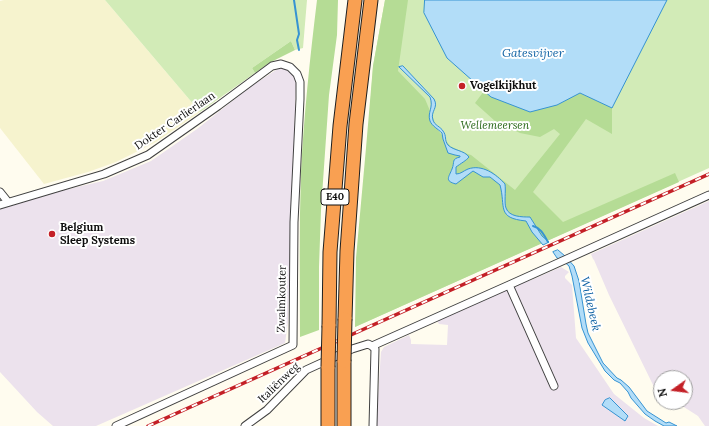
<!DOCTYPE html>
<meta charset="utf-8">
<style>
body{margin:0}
#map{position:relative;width:709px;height:426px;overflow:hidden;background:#fffcef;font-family:Lora,serif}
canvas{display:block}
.north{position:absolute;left:653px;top:370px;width:40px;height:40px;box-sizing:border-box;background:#fff;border:1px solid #9f9f9f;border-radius:50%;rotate:256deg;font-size:11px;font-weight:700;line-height:16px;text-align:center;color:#0e0e0e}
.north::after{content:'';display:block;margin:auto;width:14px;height:18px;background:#c42027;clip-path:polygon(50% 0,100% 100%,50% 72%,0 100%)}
</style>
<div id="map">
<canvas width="709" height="426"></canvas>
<div class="north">N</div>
</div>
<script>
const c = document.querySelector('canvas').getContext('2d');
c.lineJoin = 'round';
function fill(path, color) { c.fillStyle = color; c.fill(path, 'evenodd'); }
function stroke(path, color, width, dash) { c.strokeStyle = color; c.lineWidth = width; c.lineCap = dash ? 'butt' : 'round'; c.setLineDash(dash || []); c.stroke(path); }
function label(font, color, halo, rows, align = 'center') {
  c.font = font + ' Lora,serif'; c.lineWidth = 4; c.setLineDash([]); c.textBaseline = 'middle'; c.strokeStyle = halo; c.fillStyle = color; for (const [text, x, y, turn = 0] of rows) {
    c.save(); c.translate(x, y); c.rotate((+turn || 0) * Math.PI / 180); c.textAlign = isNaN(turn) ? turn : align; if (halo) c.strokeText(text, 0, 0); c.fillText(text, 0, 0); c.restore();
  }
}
fill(new Path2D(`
 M 279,68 L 288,70 L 293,75 L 296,82 L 288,322 L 285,343 L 96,426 L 53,426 L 37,412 L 0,372 L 0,209 L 51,193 L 103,181 L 151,161 L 197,129 L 250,87 L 273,72 Z
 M 709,201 L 709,426 L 705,426 L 698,416 L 676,402 L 685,402 L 685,378 L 661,378 L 661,393 L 655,389 L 609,295 L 594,260 L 593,259 L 591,254 Z
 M 561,267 L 569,272 L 565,276 L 565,278 L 572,285 L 576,338 L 614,394 L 644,418 L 658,426 L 376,426 L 381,352 L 384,347 L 409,335 L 411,340 L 411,344 L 447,345 L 448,325 L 439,324 L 437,321 L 529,280 L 529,281 Z`), '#ece2ed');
fill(new Path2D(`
 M 4,0 L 105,0 L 200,112 L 156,142 L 116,162 L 88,172 L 44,184 L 0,128 L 0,1 Z`), '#f6f3ce');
fill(new Path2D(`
 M 105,0 L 307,0 L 303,48 L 295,50 L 291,41 L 252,68 L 255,73 L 200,112 Z
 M 385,0 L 709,0 L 709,168 L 355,327 L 373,66 Z`), '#d2ebb7');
fill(new Path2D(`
 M 317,0 L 338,0 L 337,35 L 329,95 L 321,210 L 319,267 L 319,330 L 300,337 C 300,282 299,227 301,172 C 304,115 310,57 317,0 Z
 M 385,0 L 408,0 L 398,71 L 425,99 L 438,130 L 450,146 L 465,153 L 471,155 L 515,190 L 560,134 L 554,129 L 540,137 L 520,133 L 495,121 L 475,103 L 484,91 L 491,97 L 557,105 L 580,93 L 612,108 L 612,134 L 586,119 L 533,192 L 563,222 L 675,173 L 679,182 L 355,327 L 356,258 L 366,148 L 373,66 Z
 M 291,41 L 295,50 L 269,63 L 255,73 L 252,68 Z`), '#b5dc95');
const water = new Path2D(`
 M 425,0 L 667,0 L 612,108 L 580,93 L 557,105 L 530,112 L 491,97 L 447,58 L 424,13 Z
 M 403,66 L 434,99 C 439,108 430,111 433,120 C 434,125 441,127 443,131 C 447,136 444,140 448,145 C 454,151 464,150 469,157 C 467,160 460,164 456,167 L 456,174 C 461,174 463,171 468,169 C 482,164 496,174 505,184 C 506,191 504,203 506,208 C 509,217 522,217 530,217 L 542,236 L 549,242 L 543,245 L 532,232 L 526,221 C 496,218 506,207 500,185 L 490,177 L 483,177 L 473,171 L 456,184 C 444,181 449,177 452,169 C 455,162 451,159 460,157 L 460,156 L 455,155 L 448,153 L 443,139 L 442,133 C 438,129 432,126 430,121 C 427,112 434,108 430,97 L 399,67 Z
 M 558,250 L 565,256 L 574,266 L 579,281 L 586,324 L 588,333 L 603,363 L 617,378 L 621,380 L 629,387 L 647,411 L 666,423 L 669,422 L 677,426 L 664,426 L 655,421 L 645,414 L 631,398 L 628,392 L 620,383 L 614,380 L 605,371 L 588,343 L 582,328 L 572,276 L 569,266 L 562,260 L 557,258 L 553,252 Z
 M 610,398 L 628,416 L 625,421 L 602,405 L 605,400 Z`);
fill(water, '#b2ddf8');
stroke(water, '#3693d2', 1);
stroke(new Path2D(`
 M 294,0 L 299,34 L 297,40 L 299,50
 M 533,226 C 541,228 544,235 548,242`), '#3693d2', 2);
const minor = new Path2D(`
 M 0,192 L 8,202
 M 0,205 L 104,174 L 148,155 L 218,106 L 272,66 L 281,64 L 290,67 L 297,74 L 300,82 L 300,99 L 294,222 L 293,345 L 116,426
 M 509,285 L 709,195
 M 372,346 L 509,285 L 554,386
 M 245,426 L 267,410 L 306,370 L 352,349 L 368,344 L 372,346 L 375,349 L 373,426`);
const motorway = new Path2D(`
 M 345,319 L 347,251 L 356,124 L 371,0
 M 329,326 L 330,252 L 340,126 L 355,0
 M 328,426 L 328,367
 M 344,426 L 344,361`);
stroke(minor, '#414141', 9);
stroke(motorway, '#1f1f1f', 15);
stroke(minor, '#fff', 7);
stroke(motorway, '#f9a052', 13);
const rail = new Path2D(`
 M 148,426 L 709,174`);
stroke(rail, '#c42027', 3.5);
stroke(rail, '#fff', 2, [6]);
const motorwayBridge = new Path2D(`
 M 344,361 L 345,319
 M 328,367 L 329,326`);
stroke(motorwayBridge, '#1f1f1f', 15, []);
stroke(motorwayBridge, '#f9a052', 13);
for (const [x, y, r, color] of [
 [462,86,4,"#c42027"],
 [52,234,4,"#c42027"]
]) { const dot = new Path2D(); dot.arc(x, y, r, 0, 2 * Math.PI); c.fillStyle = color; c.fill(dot); stroke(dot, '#fff', 1.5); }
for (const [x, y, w] of [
 [335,197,28]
]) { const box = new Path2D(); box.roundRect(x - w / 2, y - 8, w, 16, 3); c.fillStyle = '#fff'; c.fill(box); stroke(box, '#0e0e0e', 1); }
label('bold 10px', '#0e0e0e', null, [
 ["E40",335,197]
]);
label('bold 11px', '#0e0e0e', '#fff', [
 ["Vogelkijkhut",470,86],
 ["Belgium",60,228],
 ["Sleep Systems",60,241]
], 'left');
label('11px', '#0e0e0e', '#fff', [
 ["Dokter Carlierlaan",175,121,-34],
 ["Zwalmkouter",282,299,-89],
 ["Italiënweg",279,383,-44]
]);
label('italic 11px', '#2b691b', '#fff', [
 ["Wellemeersen",495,126]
]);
label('italic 12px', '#1264a5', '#fff', [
 ["Gatesvijver",533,54],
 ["Wildebeek",590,304,77]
]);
</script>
